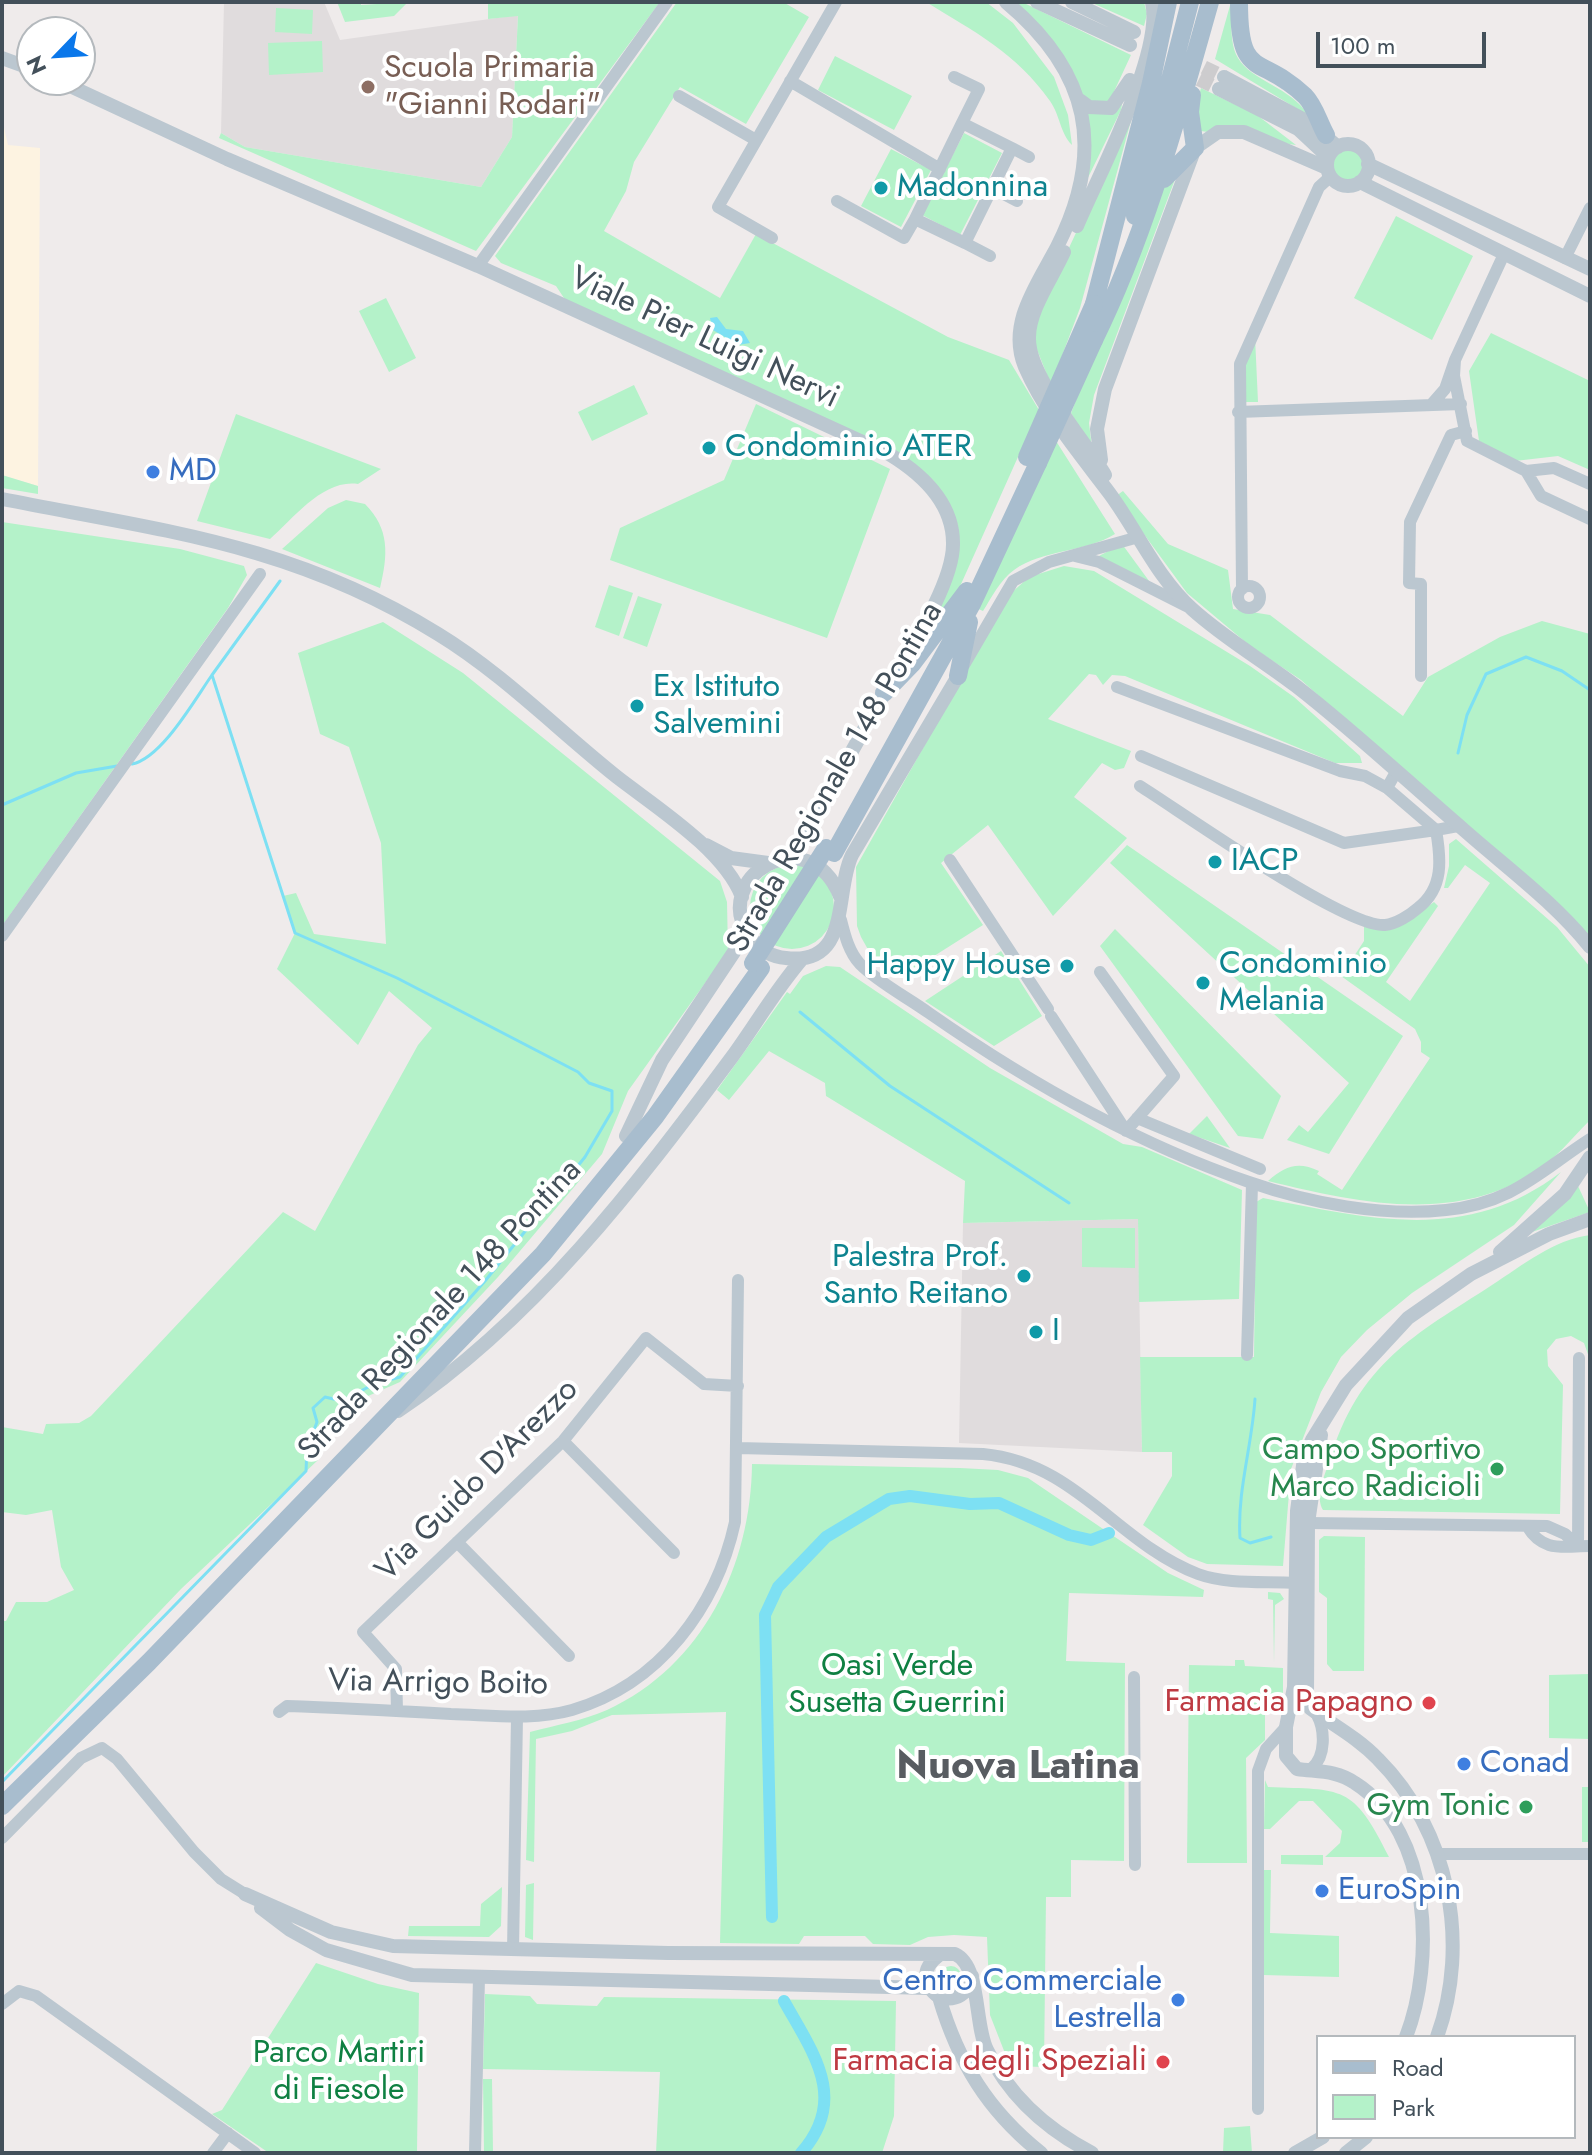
<!DOCTYPE html>
<style>
body{margin:0}
#map{position:relative;width:1592px;height:2155px;overflow:hidden;background:#efebeb;font-family:Jost,sans-serif}
canvas{display:block}
.frame{position:absolute;inset:0;border:4px solid #43505a;pointer-events:none}
.legend{position:absolute;left:1316px;top:2035px;width:260px;height:104px;box-sizing:border-box;background:#fff;border:2px solid #b4b9bd;margin:0;padding:10px 14px;list-style:none;font-size:24px;color:#43505a}
.legend li{display:flex;align-items:center;gap:16px;height:40px}
.legend b{width:40px;border:2px solid #b4b9bd}
.north{position:absolute;left:16px;top:16px;width:80px;height:80px;box-sizing:border-box;background:#fff;border:2px solid #b4b9bd;border-radius:50%;rotate:245deg;font-size:22px;font-weight:700;line-height:32px;text-align:center;color:#43505a}
.north::after{content:'';display:block;margin:auto;width:28px;height:36px;background:#0a77ea;clip-path:polygon(50% 0,100% 100%,50% 72%,0 100%)}
.scale{position:absolute;left:1316px;top:32px;width:170px;height:36px;box-sizing:border-box;border:4px solid #43505a;border-top:0;padding-left:10px;font-size:24px;line-height:28px;white-space:nowrap;color:#43505a;-webkit-text-stroke:6px #fff;paint-order:stroke}
</style>
<div id="map">
<canvas width="1592" height="2155"></canvas>
<div class="frame"></div>
<ul class="legend">
<li><b style="height:10px;background:#a8bdce"></b>Road</li>
<li><b style="height:22px;background:#b4f2c9"></b>Park</li>
</ul>
<div class="north">N</div>
<div class="scale">100 m</div>
</div>
<script>
const c = document.querySelector('canvas').getContext('2d');
c.lineJoin = 'round';
function fill(path, color) { c.fillStyle = color; c.fill(path, 'evenodd'); }
function stroke(path, color, width, dash) { c.strokeStyle = color; c.lineWidth = width; c.lineCap = dash ? 'butt' : 'round'; c.setLineDash(dash || []); c.stroke(path); }
function label(font, color, halo, rows, align = 'center') {
  c.font = font + ' Jost,sans-serif'; c.lineWidth = 8; c.setLineDash([]); c.textBaseline = 'middle'; c.strokeStyle = halo; c.fillStyle = color; for (const [text, x, y, turn = 0] of rows) {
    c.save(); c.translate(x, y); c.rotate((+turn || 0) * Math.PI / 180); c.textAlign = isNaN(turn) ? turn : align; if (halo) c.strokeText(text, 0, 0); c.fillText(text, 0, 0); c.restore();
  }
}
fill(new Path2D(`
 M 2,119 L 8,145 L 40,148 L 38,486 L 2,475 Z`), '#fdf3e1');
fill(new Path2D(`
 M 224,2 L 324,2 L 340,40 L 518,15 L 512,137 L 481,187 L 245,147 L 221,133 Z
 M 1138,1219 L 1142,1452 L 959,1443 L 963,1223 Z`), '#e0dcdd');
fill(new Path2D(`
 M 337,2 L 361,2 L 361,5 L 408,2 L 394,16 L 345,22 Z
 M 488,2 L 660,2 L 476,251 L 219,138 L 221,133 L 245,147 L 481,187 L 512,137 L 518,16 L 488,19 Z
 M 677,2 L 783,2 L 809,17 L 746,124 L 680,87 L 634,162 L 626,191 L 604,231 L 720,298 L 756,234 L 948,337 L 1009,360 L 1039,410 L 953,602 L 908,661 C 927,624 968,565 957,523 C 953,507 942,493 933,480 L 568,304 L 556,286 L 501,263 L 495,256 Z
 M 926,2 L 986,2 L 1013,23 L 1054,77 L 1068,115 L 1072,145 C 1060,133 1060,115 1050,101 C 1016,53 975,32 926,2 Z
 M 1012,2 L 1022,2 L 1131,55 L 1111,98 L 1106,103 L 1087,103 Z
 M 1090,2 L 1144,2 L 1147,14 L 1144,26 Z
 M 1231,2 C 1232,18 1229,43 1238,58 C 1251,81 1290,86 1309,116 L 1215,59 Z
 M 276,8 L 313,10 L 312,34 L 275,32 Z
 M 322,41 L 323,72 L 269,75 L 268,43 Z
 M 835,56 L 912,96 L 894,130 L 818,90 Z
 M 1201,88 L 1257,115 L 1296,145 L 1201,131 L 1196,106 Z
 M 1123,99 L 1121,110 L 1082,190 L 1088,114 L 1102,114 Z
 M 1135,106 L 1080,308 L 1051,385 L 1032,337 L 1034,323 Z
 M 964,133 L 1002,153 L 960,235 L 922,215 Z
 M 891,149 L 931,170 L 901,227 L 861,206 Z
 M1333 165a15 15 0 1 1 30 0a15 15 0 1 1-30 0Z
 M 1180,166 L 1094,395 L 1089,423 L 1092,448 L 1071,413 L 1160,186 Z
 M 1396,216 L 1473,256 L 1432,340 L 1354,298 Z
 M 386,298 L 416,358 L 389,372 L 359,311 Z
 M 1491,333 L 1590,381 L 1590,470 L 1558,456 L 1515,461 L 1479,441 L 1469,371 Z
 M 1255,337 L 1258,402 L 1241,402 L 1240,377 Z
 M 634,385 L 648,414 L 592,441 L 578,412 Z
 M 756,404 L 890,469 L 827,638 L 610,560 L 620,528 L 724,480 Z
 M 236,414 L 381,469 L 358,484 C 323,479 294,518 270,539 L 197,521 Z
 M 1056,441 L 1115,534 C 1084,553 1043,549 1014,570 C 1000,580 992,597 983,611 L 976,608 Z
 M 2,475 L 38,486 L 38,494 L 2,488 Z
 M 1123,491 L 1168,544 L 1228,570 L 1233,609 L 1270,615 L 1403,716 L 1428,677 L 1500,637 L 1542,621 L 1590,634 L 1590,938 L 1301,680 L 1249,645 L 1187,593 L 1116,496 Z
 M 346,500 L 365,504 C 390,529 388,555 380,588 L 282,549 L 328,508 Z
 M 2,522 L 180,549 L 244,566 L 247,575 L 228,608 L 2,926 Z
 M 1122,544 L 1152,585 L 1097,557 Z
 M 1064,566 L 1094,571 L 1250,666 L 1294,697 L 1360,756 L 1362,763 L 1335,763 L 1125,676 L 1112,675 L 1103,685 L 1096,675 L 1089,674 L 1048,719 L 1131,751 L 1124,768 L 1115,770 L 1102,763 L 1074,797 L 1127,838 L 1053,916 L 988,825 L 941,863 L 983,925 L 901,977 L 870,953 L 861,937 L 857,926 L 856,867 L 1009,595 L 1029,577 Z
 M 609,585 L 633,593 L 619,636 L 595,627 Z
 M 638,596 L 662,604 L 647,647 L 623,638 Z
 M 383,622 L 463,673 L 720,881 L 727,902 L 728,951 L 628,1091 L 602,1154 L 498,1277 L 400,1382 L 343,1407 L 329,1421 L 319,1436 L 318,1460 L 181,1589 L 2,1777 L 2,1621 L 6,1621 L 16,1602 L 47,1602 L 74,1590 L 61,1567 L 52,1510 L 26,1515 L 2,1512 L 2,1427 L 43,1434 L 46,1424 L 79,1423 L 91,1416 L 283,1212 L 315,1231 L 418,1045 L 432,1028 L 389,991 L 358,1045 L 277,969 L 295,933 L 283,896 L 296,893 L 314,934 L 386,944 L 381,843 L 349,747 L 320,734 L 298,653 Z
 M 1456,839 L 1557,927 L 1590,967 L 1590,1120 C 1571,1139 1555,1160 1532,1174 C 1451,1224 1354,1202 1268,1181 C 1285,1166 1298,1161 1319,1171 L 1317,1174 L 1342,1190 L 1430,1058 L 1421,1052 L 1421,1042 L 1415,1029 L 1341,976 L 1364,941 L 1364,927 L 1411,919 L 1434,902 L 1438,906 L 1386,982 L 1410,1001 L 1490,883 L 1465,865 L 1448,888 L 1444,888 L 1449,866 L 1449,844 Z
 M 1127,845 L 1403,1036 L 1329,1154 L 1287,1140 L 1299,1125 L 1308,1132 L 1349,1083 L 1110,863 Z
 M750 907a42 42 0 1 1 84 0a42 42 0 1 1-84 0Z
 M 1115,929 L 1281,1096 L 1263,1139 L 1238,1136 L 1100,946 Z
 M 1001,951 L 1042,1016 L 994,1046 L 925,1001 Z
 M 826,966 L 840,967 L 990,1068 L 1123,1144 L 1142,1147 L 1242,1190 L 1239,1299 L 1139,1302 L 1138,1219 L 963,1223 L 965,1181 L 826,1096 L 825,1083 L 769,1051 L 729,1100 L 717,1090 L 787,992 L 790,994 L 803,976 Z
 M 1207,1116 L 1230,1148 L 1189,1134 Z
 M 1561,1172 L 1514,1225 L 1412,1293 L 1367,1330 L 1341,1357 L 1321,1392 L 1291,1469 L 1283,1566 L 1207,1564 L 1188,1557 L 1143,1525 L 1172,1476 L 1172,1452 L 1142,1452 L 1140,1357 L 1254,1357 L 1256,1202 L 1263,1198 C 1370,1219 1468,1244 1561,1172 Z
 M 1578,1186 L 1590,1212 L 1532,1232 Z
 M 1082,1228 L 1135,1228 L 1135,1268 L 1082,1267 Z
 M 1590,1235 L 1590,1360 L 1584,1343 L 1571,1336 L 1556,1339 L 1547,1350 L 1548,1366 L 1563,1385 L 1560,1514 L 1323,1510 C 1315,1497 1324,1476 1329,1463 C 1358,1363 1415,1335 1492,1285 C 1523,1265 1553,1240 1590,1235 Z
 M 752,1464 L 960,1468 L 998,1470 L 1028,1478 L 1168,1573 L 1204,1590 L 1203,1597 L 1069,1593 L 1066,1661 L 1125,1663 L 1124,1861 L 1071,1860 L 1071,1897 L 1046,1897 L 1044,2067 L 1010,2066 L 990,2015 L 987,1937 L 954,1935 L 928,1937 L 910,1945 L 873,1944 L 865,1936 L 804,1936 L 799,1944 L 720,1943 L 726,1712 L 612,1715 L 572,1731 L 536,1739 L 534,1862 L 526,1860 L 530,1732 C 556,1725 582,1721 607,1710 C 703,1666 751,1565 752,1464 Z
 M 1324,1536 L 1365,1537 L 1364,1671 L 1333,1671 L 1327,1664 L 1327,1598 L 1319,1592 L 1319,1540 Z
 M 1268,1592 L 1280,1593 L 1284,1599 L 1275,1605 L 1274,1663 L 1273,1600 L 1268,1599 Z
 M 1235,1660 L 1244,1660 L 1245,1666 L 1283,1668 L 1283,1701 L 1265,1715 L 1265,1740 L 1246,1758 L 1247,1863 L 1187,1863 L 1189,1665 L 1235,1666 Z
 M 1590,1674 L 1590,1739 L 1549,1738 L 1549,1675 Z
 M 1265,1780 L 1268,1787 C 1343,1790 1353,1784 1389,1857 L 1325,1857 L 1340,1843 L 1342,1831 L 1313,1801 L 1299,1801 L 1270,1829 L 1264,1829 Z
 M 1582,1787 L 1590,1787 L 1590,1842 L 1582,1842 Z
 M 1281,1855 L 1323,1855 L 1323,1865 L 1281,1864 Z
 M 1263,1870 L 1271,1870 L 1270,1933 L 1339,1936 L 1339,1977 L 1263,1975 Z
 M 534,1883 L 533,1940 L 525,1937 L 526,1885 Z
 M 502,1887 L 501,1926 L 489,1937 L 408,1936 L 409,1926 L 480,1926 L 481,1904 Z
 M 316,1963 L 378,1984 L 419,1993 L 417,2153 L 269,2153 L 212,2114 L 222,2110 Z
 M941 1976a10 10 0 1 1 20 0a10 10 0 1 1-20 0Z
 M 485,1994 L 530,1996 L 537,2004 L 597,2006 L 604,1997 L 896,2001 L 894,2116 L 882,2153 L 656,2153 L 660,2072 L 483,2069 Z
 M 483,2079 L 492,2079 L 493,2153 L 484,2152 Z
 M 1250,2126 L 1252,2153 L 1223,2153 L 1224,2128 Z`), '#b4f2c9');
fill(new Path2D(`
 M 717,317 L 726,329 L 743,331 L 750,343 L 738,345 L 713,330 L 710,318 Z`), '#7de0f3');
stroke(new Path2D(`
 M 212,675 L 280,581
 M 1458,753 L 1467,715 L 1486,674 L 1526,657 L 1562,671 L 1590,690
 M 2,805 L 76,773 L 117,766
 M 800,1012 L 890,1086 L 1069,1203
 M 1255,1399 C 1252,1446 1237,1491 1240,1538 L 1250,1543 L 1271,1537
 M 2,1782 L 306,1471 L 307,1449 L 317,1422 L 313,1408 L 325,1397 L 342,1401 L 374,1384 L 400,1377 L 485,1281 L 585,1157 L 612,1111 L 612,1091 L 589,1083 L 578,1072 L 397,978 L 295,933 L 212,675 C 195,699 162,758 132,764`), '#7de0f3', 3);
stroke(new Path2D(`
 M 772,1917 L 765,1615 L 778,1587 L 826,1537 L 889,1499 L 910,1496 L 970,1504 L 999,1503 L 1069,1535 L 1091,1540 L 1109,1533
 M 784,2001 C 813,2053 849,2099 801,2153`), '#7de0f3', 12);
stroke(new Path2D(`
 M 1185,58 L 1224,77
 M 1180,70 L 1219,89`), '#cdccce', 14, [14, 7]);
stroke(new Path2D(`
 M 954,77 L 979,89 L 962,123
 M 790,81 L 940,169
 M 679,96 L 756,140
 M 962,123 L 1012,148 L 965,243 L 915,219 Z
 M 1012,148 L 1029,157
 M 992,188 L 1017,201
 M 837,201 L 904,238 L 915,219
 M 772,238 L 718,207 L 836,2
 M 965,243 L 990,256
 M 1565,258 L 1590,208
 M 478,266 L 667,2
 M 1455,360 L 1454,376 L 1467,441 L 1526,471 L 1541,496 L 1590,519
 M 1431,405 L 1445,389 L 1455,360 L 1504,254
 M 1238,412 L 1461,404
 M 1526,471 L 1554,468 L 1590,484
 M 1075,556 L 1099,562 L 1186,606
 M1238 597a11 11 0 1 1 22 0a11 11 0 1 1-22 0Z
 M 1242,589 L 1240,364 L 1319,187 L 1330,177
 M 964,665 L 1013,581 L 1049,562 L 1135,538
 M 1421,676 L 1421,584 L 1409,583 L 1410,522 L 1451,435 L 1466,431
 M 1117,687 L 1340,771 L 1365,776 L 1387,788
 M 1396,772 L 1387,788 L 1436,830 L 1458,826
 M 1140,786 C 1183,813 1345,928 1385,925 C 1396,924 1410,915 1418,908 C 1444,888 1441,859 1436,830 L 1344,843 L 1141,756
 M 950,860 L 1048,1009
 M 841,920 C 845,936 849,952 860,964 C 879,983 907,997 929,1013 C 1028,1082 1135,1143 1249,1182 C 1309,1203 1383,1217 1446,1210 C 1513,1203 1539,1172 1590,1139
 M 2,936 L 260,574
 M 1051,1016 L 1126,1131 L 1174,1076 L 1100,972
 M 1137,1118 L 1260,1169
 M 1247,1355 L 1252,1184
 M 563,1441 L 674,1553
 M 738,1448 L 983,1454 C 1077,1463 1117,1543 1198,1574 C 1228,1585 1265,1581 1296,1583
 M 1308,1523 L 1547,1526 L 1565,1534 L 1578,1546
 M 1527,1526 C 1543,1553 1563,1546 1590,1546
 M 457,1542 L 569,1656
 M 1578,1546 L 1579,1358
 M 1134,1677 L 1135,1865
 M 397,1711 L 396,1669 L 363,1632 L 563,1441 L 646,1338 L 704,1384 L 738,1386
 M 279,1712 L 287,1706 C 342,1708 397,1711 451,1714 C 491,1715 533,1721 572,1710 C 660,1684 716,1608 735,1522 L 738,1280
 M 1312,1768 C 1326,1756 1325,1730 1317,1715
 M 2,1838 L 81,1758 L 102,1748 L 117,1759 L 194,1852 L 221,1879 L 245,1894
 M 1438,1854 L 1590,1854
 M 513,1950 L 517,1717
 M 2,2004 L 19,1991 L 36,1996 L 255,2153
 M 1258,2109 L 1258,1771 L 1266,1749 L 1286,1727
 M 213,2153 L 228,2133
 M 475,2153 L 479,1977`), '#bbc7d0', 12);
stroke(new Path2D(`
 M 1006,2 C 1090,72 1106,150 1057,247 C 1037,285 1007,324 1025,367 C 1045,413 1080,454 1110,494 C 1138,532 1156,576 1192,609 C 1224,638 1262,660 1296,686 C 1354,731 1408,782 1464,830 C 1507,868 1554,902 1590,947
 M 1037,2 L 1130,45
 M 1072,2 L 1134,32
 M 2,58 L 32,69
 M 1224,77 L 1310,123 L 1338,147
 M 57,80 L 227,159 L 478,266 L 889,454 C 922,474 953,502 953,543 C 954,584 906,655 885,692 C 856,743 828,795 800,846 L 781,859
 M 1219,89 L 1298,129 L 1328,157
 M 1081,101 L 1089,107 L 1111,108 L 1130,80
 M1327 165a21 21 0 1 1 42 0a21 21 0 1 1-42 0Z
 M 1368,164 L 1590,269
 M 1360,182 L 1590,296
 M 1077,226 C 1098,176 1164,52 1152,2
 M 1064,252 C 1053,277 1028,311 1029,339 C 1029,377 1085,441 1105,475
 M 1101,460 L 1097,429 L 1105,389 L 1195,148 L 1218,132 L 1244,132 L 1327,168
 M 2,499 C 164,531 293,544 438,634 C 502,673 558,730 617,777 C 657,808 724,850 742,897
 M 706,845 L 731,858 L 768,863
 M 840,896 C 808,817 708,878 750,937 C 759,949 771,957 786,958 C 852,966 834,892 852,855 L 958,676
 M 626,1136 L 662,1060 L 734,952 L 742,922
 M 1500,1252 L 1565,1194 L 1590,1157
 M 398,1411 C 533,1321 636,1186 732,1057 C 756,1024 776,989 803,958
 M 1321,1435 L 1308,1523 L 1307,1695 L 1310,1708 C 1333,1725 1358,1738 1378,1759 C 1449,1830 1471,1943 1437,2037
 M 245,1894 L 331,1932 L 393,1946 L 668,1953 L 955,1954 C 981,1966 974,2024 987,2050 C 1009,2096 1048,2130 1092,2153
 M 261,1908 L 290,1930 L 326,1950 L 412,1975 L 929,1988
 M 938,1956 C 922,1968 922,1985 939,1997 C 956,2002 969,1994 972,1976
 M 939,1997 C 958,2062 988,2111 1041,2153
 M 1406,2037 C 1435,1962 1432,1832 1355,1783 C 1336,1770 1318,1772 1297,1769 L 1286,1756 L 1286,1727 L 1294,1687 L 1297,1511 L 1304,1458 L 1312,1440 L 1346,1385 L 1408,1318 L 1471,1274 L 1549,1234 L 1590,1219
 M 1295,2153 L 1323,2137
 M 1346,2153 L 1366,2137`), '#bbc7d0', 14);
stroke(new Path2D(`
 M 1239,2 C 1239,82 1260,53 1305,96 C 1315,106 1319,123 1326,135
 M 1164,179 L 1195,148 L 1190,112 L 1192,95
 M 1135,216 L 1190,2
 M 1094,304 L 1151,83 L 1168,2
 M 1094,340 C 1147,232 1177,118 1210,2
 M 958,676 L 969,622
 M 884,693 L 912,664 L 967,591
 M 834,853 L 972,604 L 1038,463
 M 2,1806 L 149,1662 L 543,1254 L 655,1117 L 761,968`), '#a8bdce', 18);
stroke(new Path2D(`
 M 1027,457 L 1094,304
 M 1038,463 L 1094,340
 M 753,963 L 826,848`), '#a8bdce', 18);
for (const [x, y, r, color] of [
 [368,87,8,"#8d6e63"],
 [881,188,8,"#0f9aa8"],
 [709,448,8,"#0f9aa8"],
 [153,472,8,"#3f7fe0"],
 [637,706,8,"#0f9aa8"],
 [1215,862,8,"#0f9aa8"],
 [1067,966,8,"#0f9aa8"],
 [1203,983,8,"#0f9aa8"],
 [1024,1276,8,"#0f9aa8"],
 [1036,1332,8,"#0f9aa8"],
 [1497,1469,8,"#2e9e5b"],
 [1429,1703,8,"#e0444e"],
 [1464,1764,8,"#3f7fe0"],
 [1526,1807,8,"#2e9e5b"],
 [1322,1891,8,"#3f7fe0"],
 [1178,2000,8,"#3f7fe0"],
 [1163,2062,8,"#e0444e"]
]) { const dot = new Path2D(); dot.arc(x, y, r, 0, 2 * Math.PI); c.fillStyle = color; c.fill(dot); stroke(dot, '#fff', 3); }
label('32px', '#785e54', '#fff', [
 ["Scuola Primaria",384,69],
 ["\"Gianni Rodari\"",384,106]
], 'left');
label('32px', '#0d838f', '#fff', [
 ["Madonnina",897,188],
 ["Condominio ATER",725,448],
 ["Ex Istituto",653,688],
 ["Salvemini",653,725],
 ["IACP",1231,862],
 ["Condominio",1219,965],
 ["Melania",1219,1002],
 ["Happy House",1051,966,"right"],
 ["Palestra Prof.",1008,1258,"right"],
 ["Santo Reitano",1008,1295,"right"],
 ["I",1052,1332]
], 'left');
label('32px', '#43505a', '#fff', [
 ["Viale Pier Luigi Nervi",704,339,25],
 ["Strada Regionale 148 Pontina",836,778,-60],
 ["Strada Regionale 148 Pontina",441,1311,-47],
 ["Via Guido D'Arezzo",478,1481,-45],
 ["Via Arrigo Boito",438,1684,1]
]);
label('32px', '#366cbe', '#fff', [
 ["MD",169,472],
 ["Conad",1480,1764],
 ["EuroSpin",1338,1891],
 ["Centro Commerciale",1162,1982,"right"],
 ["Lestrella",1162,2019,"right"]
], 'left');
label('32px', '#27864d', '#fff', [
 ["Campo Sportivo",1481,1451],
 ["Marco Radicioli",1481,1488],
 ["Gym Tonic",1510,1807]
], 'right');
label('32px', '#0f8042', '#fff', [
 ["Oasi Verde",897,1667],
 ["Susetta Guerrini",897,1704],
 ["Parco Martiri",339,2054],
 ["di Fiesole",339,2091]
]);
label('32px', '#be3a42', '#fff', [
 ["Farmacia Papagno",1413,1703],
 ["Farmacia degli Speziali",1147,2062]
], 'right');
label('bold 40px', '#585c61', '#fff', [
 ["Nuova Latina",1018,1768]
]);
</script>
